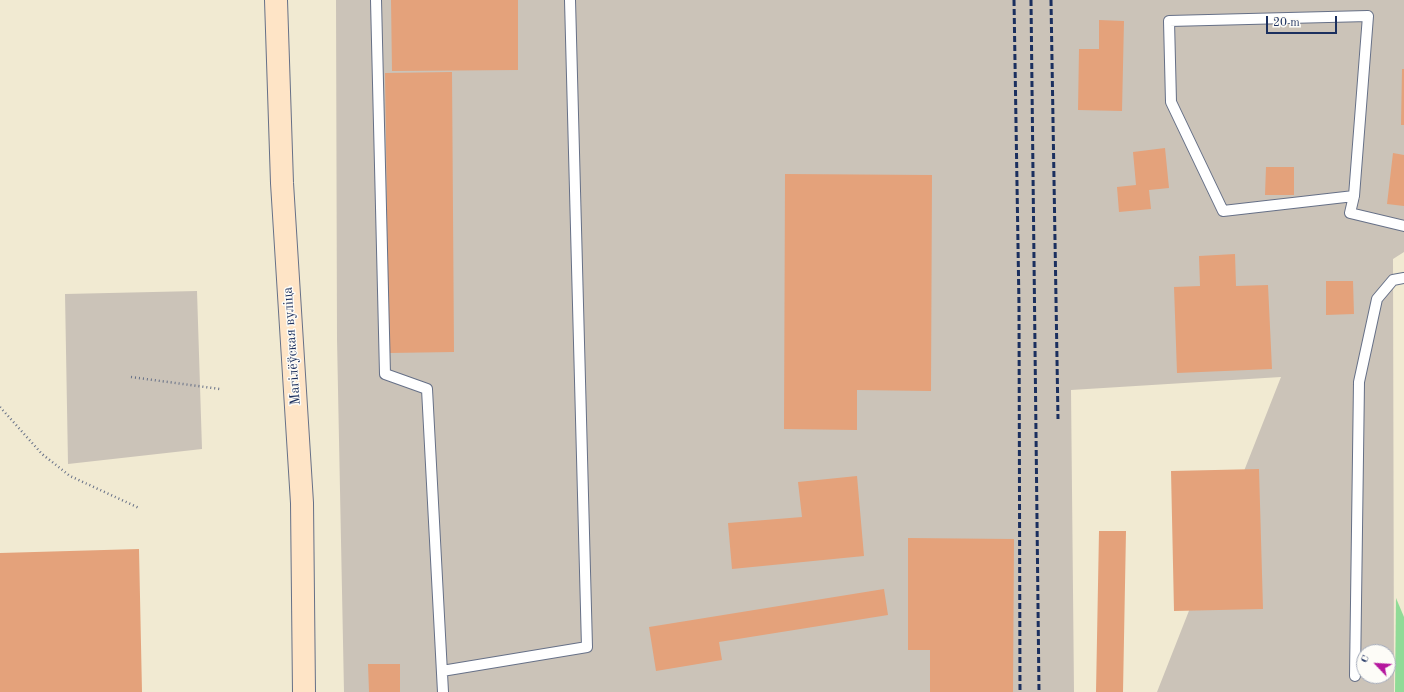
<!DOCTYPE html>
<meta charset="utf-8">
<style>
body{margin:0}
#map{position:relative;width:1404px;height:692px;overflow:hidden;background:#f1ead2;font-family:"Old Standard TT",serif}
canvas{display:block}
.north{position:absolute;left:1356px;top:644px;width:40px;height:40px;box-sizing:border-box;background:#fdfcf7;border:1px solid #a3aaba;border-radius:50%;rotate:295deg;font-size:11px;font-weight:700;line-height:16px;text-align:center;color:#1b2f5e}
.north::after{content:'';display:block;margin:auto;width:14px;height:18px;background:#b5179e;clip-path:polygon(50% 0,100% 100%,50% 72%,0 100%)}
.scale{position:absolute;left:1266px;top:16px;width:71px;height:18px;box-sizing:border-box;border:2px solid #1b2f5e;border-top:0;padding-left:5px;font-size:12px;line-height:14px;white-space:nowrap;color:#1b2f5e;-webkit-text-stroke:3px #fdfcf7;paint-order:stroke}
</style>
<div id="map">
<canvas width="1404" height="692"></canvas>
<div class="north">С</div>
<div class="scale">20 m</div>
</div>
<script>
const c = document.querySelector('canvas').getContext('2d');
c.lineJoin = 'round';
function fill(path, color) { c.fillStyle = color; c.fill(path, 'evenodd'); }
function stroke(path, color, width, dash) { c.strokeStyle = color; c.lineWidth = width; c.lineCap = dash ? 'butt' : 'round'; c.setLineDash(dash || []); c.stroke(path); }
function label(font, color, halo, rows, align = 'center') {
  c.font = font + ' "Old Standard TT",serif'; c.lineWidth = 3; c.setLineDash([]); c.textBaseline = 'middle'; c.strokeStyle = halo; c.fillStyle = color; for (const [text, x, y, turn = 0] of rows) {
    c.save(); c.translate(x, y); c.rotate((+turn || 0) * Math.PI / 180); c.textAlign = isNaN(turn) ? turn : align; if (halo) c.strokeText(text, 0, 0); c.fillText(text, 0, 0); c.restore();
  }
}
fill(new Path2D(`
 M 336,0 L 1404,0 L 1404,252 L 1393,259 L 1394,692 L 1157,692 L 1281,377 L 1071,390 L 1074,692 L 344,692 L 337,339 ZM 1364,652 L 1388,652 L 1388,676 L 1364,676 Z
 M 197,291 L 202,449 L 68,464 L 65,294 Z`), '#cbc3b8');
fill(new Path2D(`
 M 1396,598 L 1404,617 L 1404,692 L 1395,692 Z`), '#90db97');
fill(new Path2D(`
 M 391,0 L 518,0 L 518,70 L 392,71 Z
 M 1099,20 L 1124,21 L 1122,111 L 1078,110 L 1079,49 L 1099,49 Z
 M 1402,69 L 1404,69 L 1404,125 L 1401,125 Z
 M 452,72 L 454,352 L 389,353 L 385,73 Z
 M 1165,148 L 1169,188 L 1149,190 L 1151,209 L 1119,212 L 1117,187 L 1136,185 L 1133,152 Z
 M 1393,153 L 1404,155 L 1404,206 L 1387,204 Z
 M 1266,167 L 1294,167 L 1294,195 L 1265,195 Z
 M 785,174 L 932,175 L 931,391 L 857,390 L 857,430 L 784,429 Z
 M 1235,254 L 1236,286 L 1268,285 L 1272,369 L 1177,373 L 1174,287 L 1200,286 L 1199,256 Z
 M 1326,281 L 1353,281 L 1354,314 L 1326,315 Z
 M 1259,469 L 1263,609 L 1174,611 L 1171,471 Z
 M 857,476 L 864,556 L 732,569 L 728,523 L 802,517 L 798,482 Z
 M 1099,531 L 1126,531 L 1123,692 L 1096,692 Z
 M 908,538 L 1014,539 L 1013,692 L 930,692 L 930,650 L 908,650 Z
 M 139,549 L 142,692 L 0,692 L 0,553 Z
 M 884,589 L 888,615 L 719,642 L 722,660 L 656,671 L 649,627 Z
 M 368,664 L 400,664 L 400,692 L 369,692 Z`), '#e4a27b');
const lane = new Path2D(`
 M 376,0 L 385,374 L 427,389 L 443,692
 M 1354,196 L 1223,211 L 1171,102 L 1169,21 L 1368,16 L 1354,196 L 1350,213 L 1404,226
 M 442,671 L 587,647 L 570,0
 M 1355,676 L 1359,382 L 1377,299 L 1393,280 L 1404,278`);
const secondary = new Path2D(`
 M 276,0 L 282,183 L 302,503 L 304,692`);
stroke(lane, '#667087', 12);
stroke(secondary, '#667087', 24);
stroke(new Path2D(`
 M 131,377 L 220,389
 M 0,407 L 42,454 L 70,476 L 139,508`), '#667087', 2.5, [1, 3]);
stroke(lane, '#fff', 10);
stroke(secondary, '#fee4c6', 22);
stroke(new Path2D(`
 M 1014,0 L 1019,306 L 1020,692
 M 1031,0 L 1039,692
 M 1051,0 L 1058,419`), '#1b2f5e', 3, [6, 3]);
label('14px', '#1b2f5e', '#fdfcf7', [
 ["Магілёўская вуліца",292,346,-94]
]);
</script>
